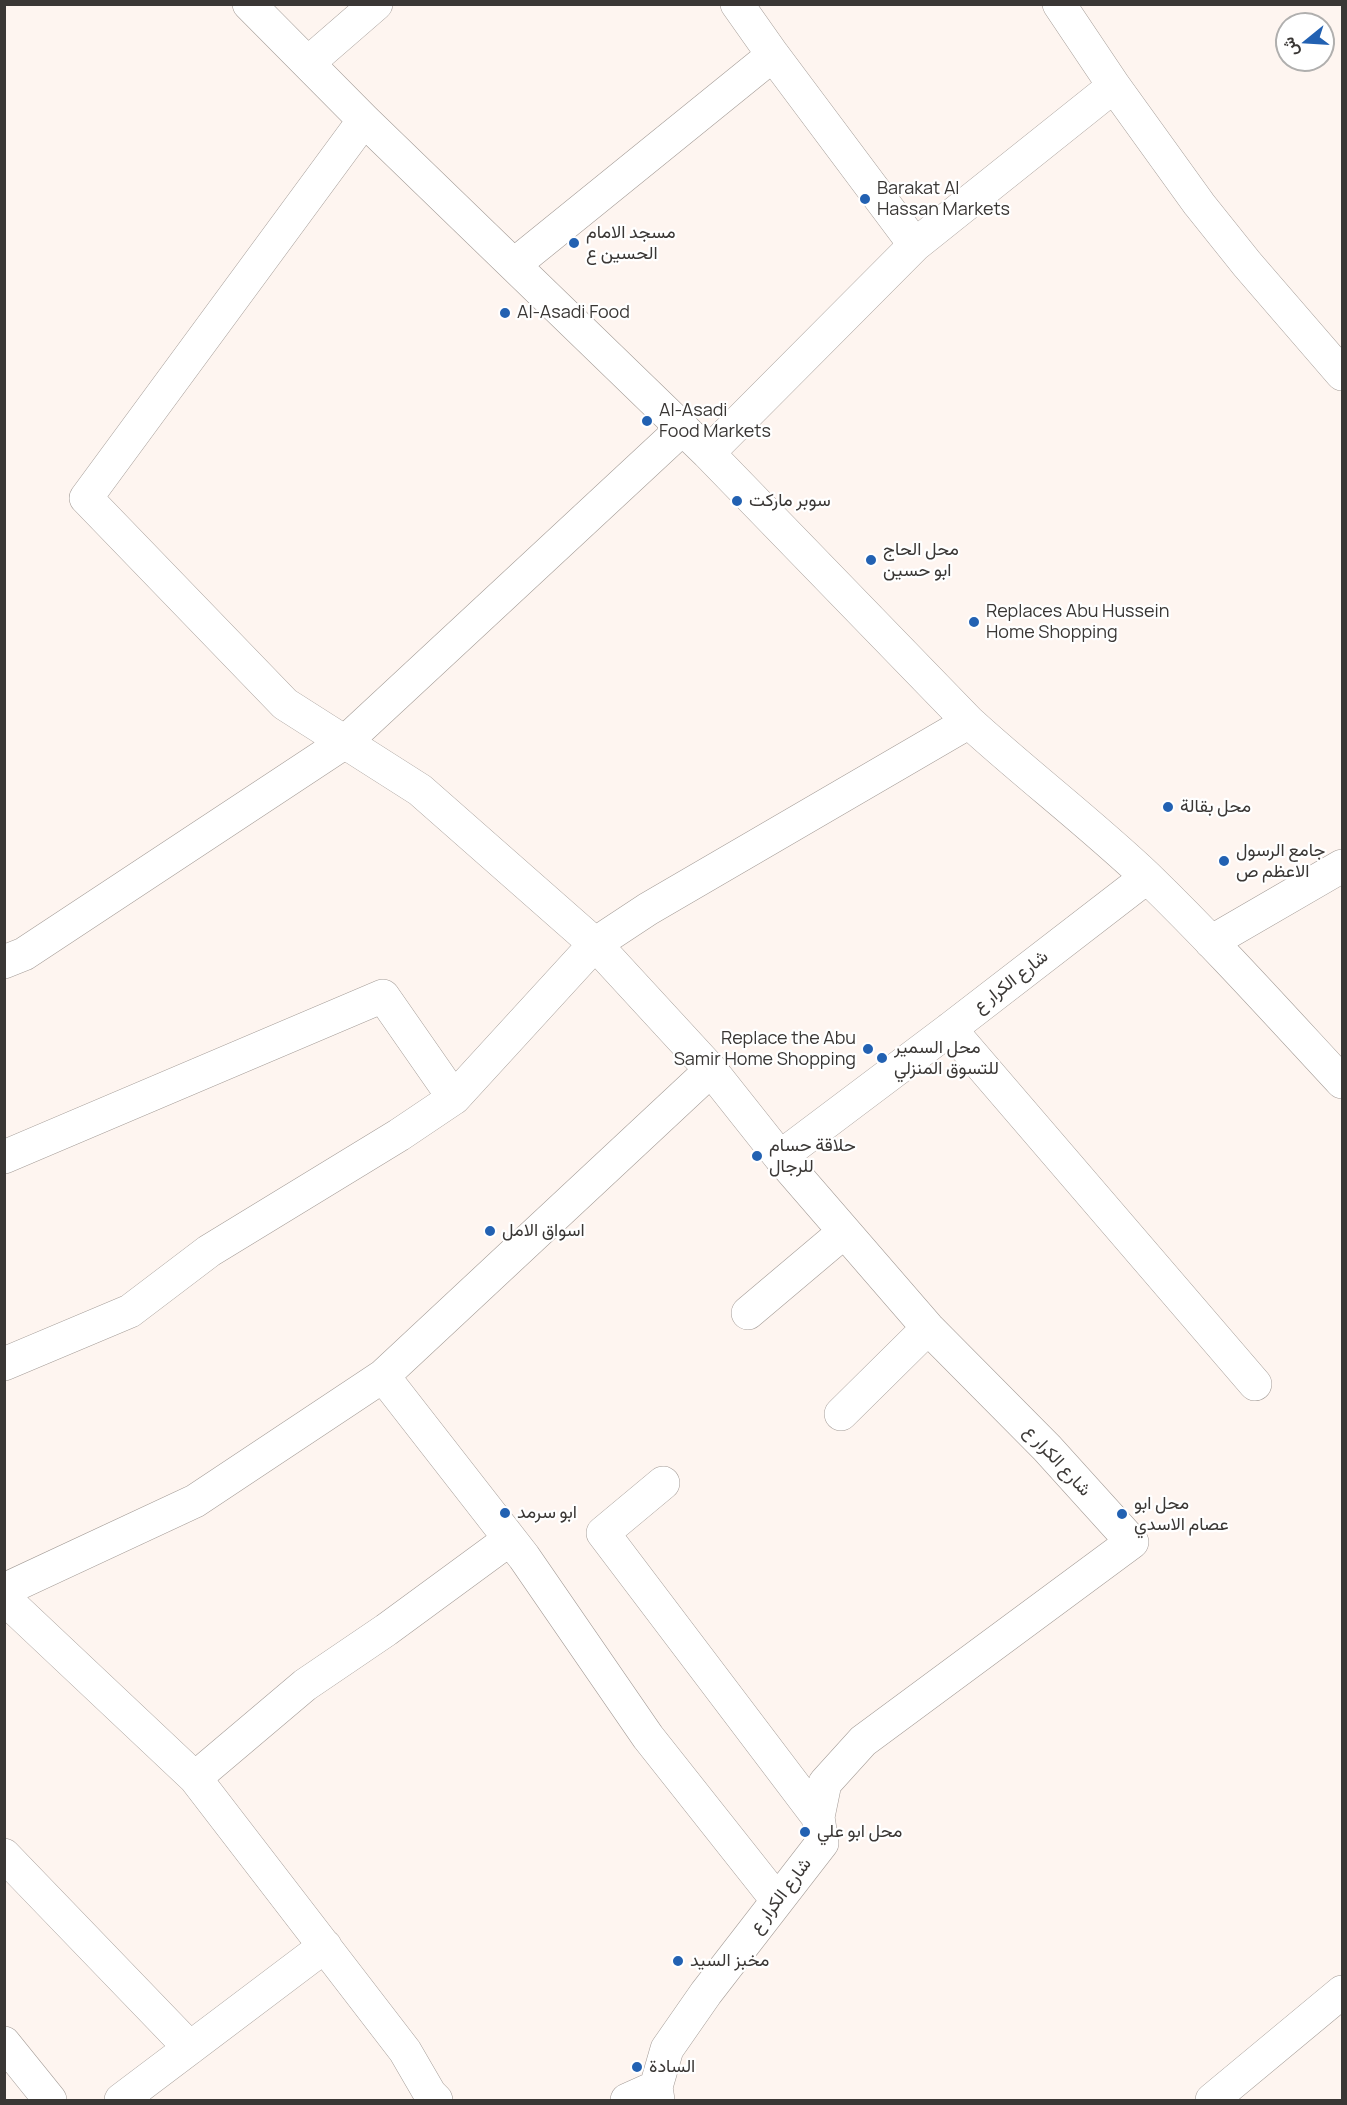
<!DOCTYPE html>
<meta charset="utf-8">
<style>
body{margin:0}
#map{position:relative;width:1347px;height:2105px;overflow:hidden;background:#fef5f0;font-family:Manrope,Vazirmatn,sans-serif}
canvas{display:block}
.frame{position:absolute;inset:0;border:6px solid #3a3735;pointer-events:none}
.north{position:absolute;left:1275px;top:12px;width:60px;height:60px;box-sizing:border-box;background:#fff;border:2px solid #b0afae;border-radius:50%;rotate:252deg;font-size:16px;font-weight:700;line-height:24px;text-align:center;color:#3a3735}
.north::after{content:'';display:block;margin:auto;width:21px;height:27px;background:#2261b2;clip-path:polygon(50% 0,100% 100%,50% 72%,0 100%)}
</style>
<div id="map">
<canvas width="1347" height="2105"></canvas>
<div class="frame"></div>
<div class="north">ش</div>
</div>
<script>
const c = document.querySelector('canvas').getContext('2d');
c.lineJoin = 'round';
function stroke(path, color, width, dash) { c.strokeStyle = color; c.lineWidth = width; c.lineCap = dash ? 'butt' : 'round'; c.setLineDash(dash || []); c.stroke(path); }
function label(font, color, halo, rows, align = 'center') {
  c.font = font + ' Manrope,Vazirmatn,sans-serif'; c.lineWidth = 4.5; c.setLineDash([]); c.textBaseline = 'middle'; c.strokeStyle = halo; c.fillStyle = color; for (const [text, x, y, turn = 0] of rows) {
    c.save(); c.translate(x, y); c.rotate((+turn || 0) * Math.PI / 180); c.textAlign = isNaN(turn) ? turn : align; if (halo) c.strokeText(text, 0, 0); c.fillText(text, 0, 0); c.restore();
  }
}
const minor = new Path2D(`
 M 249,4 L 364,120 L 708,453 L 969,722 C 1027,775 1090,823 1147,877 C 1215,943 1278,1013 1342,1082
 M 737,4 L 773,55 L 915,245
 M 1059,4 L 1114,86 L 1199,204 L 1247,264 L 1342,374
 M 308,63 L 376,4
 M 364,120 L 86,498 L 285,704 L 420,790 L 595,944 L 711,1070 L 780,1157
 M 515,264 L 773,55
 M 708,453 L 915,245 L 1114,86
 M 1211,942 L 1342,866
 M 4,962 L 24,954 L 345,742 L 683,428
 M 950,1029 L 1255,1384
 M 4,1157 L 383,996 L 454,1098
 M 748,1313 L 844,1232
 M 4,1364 L 130,1311 L 209,1251 L 399,1135 L 454,1098 L 595,944 L 648,909 L 969,722
 M 383,1376 L 524,1557 L 648,1737 L 777,1900
 M 841,1414 L 928,1328
 M 663,1483 L 603,1533 L 818,1817
 M 4,1590 L 195,1501 L 383,1376 L 711,1070
 M 4,1598 L 195,1778 L 405,2051 L 430,2094 L 436,2100
 M 195,1778 L 305,1685 L 386,1630 L 510,1539
 M 4,1855 L 190,2048
 M 4,2043 L 50,2100
 M 121,2100 L 325,1946
 M 627,2100 L 656,2087
 M 658,2100 L 656,2087 L 667,2049 L 706,1993 L 822,1843 L 818,1817 L 825,1783 L 863,1741 L 1132,1542 L 1047,1448 L 928,1328 L 780,1157 L 950,1029 L 1147,877
 M 1212,2100 L 1342,1992`);
stroke(minor, '#a49c97', 34);
stroke(minor, '#fff', 33);
for (const [x, y, r, color] of [
 [865,199,6,"#2261b2"],
 [574,243,6,"#2261b2"],
 [505,313,6,"#2261b2"],
 [647,421,6,"#2261b2"],
 [737,501,6,"#2261b2"],
 [871,560,6,"#2261b2"],
 [974,622,6,"#2261b2"],
 [1168,807,6,"#2261b2"],
 [1224,861,6,"#2261b2"],
 [868,1049,6,"#2261b2"],
 [882,1058,6,"#2261b2"],
 [757,1156,6,"#2261b2"],
 [490,1231,6,"#2261b2"],
 [505,1513,6,"#2261b2"],
 [1122,1514,6,"#2261b2"],
 [805,1832,6,"#2261b2"],
 [678,1961,6,"#2261b2"],
 [637,2067,6,"#2261b2"]
]) { const dot = new Path2D(); dot.arc(x, y, r, 0, 2 * Math.PI); c.fillStyle = color; c.fill(dot); stroke(dot, '#fff', 2); }
label('18px', '#3a3735', '#fff', [
 ["Barakat Al",877,189],
 ["Hassan Markets",877,210],
 ["مسجد الامام",586,233],
 ["الحسين ع",586,254],
 ["Al-Asadi Food",517,313],
 ["Al-Asadi",659,411],
 ["Food Markets",659,432],
 ["سوبر ماركت",749,501],
 ["محل الحاج",883,550],
 ["ابو حسين",883,571],
 ["Replaces Abu Hussein",986,612],
 ["Home Shopping",986,633],
 ["محل بقالة",1180,807],
 ["جامع الرسول",1236,851],
 ["الاعظم ص",1236,872],
 ["Replace the Abu",856,1039,"right"],
 ["Samir Home Shopping",856,1060,"right"],
 ["محل السمير",894,1048],
 ["للتسوق المنزلي",894,1069],
 ["حلاقة حسام",769,1146],
 ["للرجال",769,1167],
 ["اسواق الامل",502,1231],
 ["محل ابو",1134,1504],
 ["عصام الاسدي",1134,1525],
 ["ابو سرمد",517,1513],
 ["محل ابو علي",817,1832],
 ["مخبز السيد",690,1961],
 ["السادة",649,2067]
], 'left');
label('18px', '#3a3735', '#fff', [
 ["شارع الكرار ع",1011,982,-38],
 ["شارع الكرار ع",1057,1461,47],
 ["شارع الكرار ع",781,1896,-53]
]);
</script>
